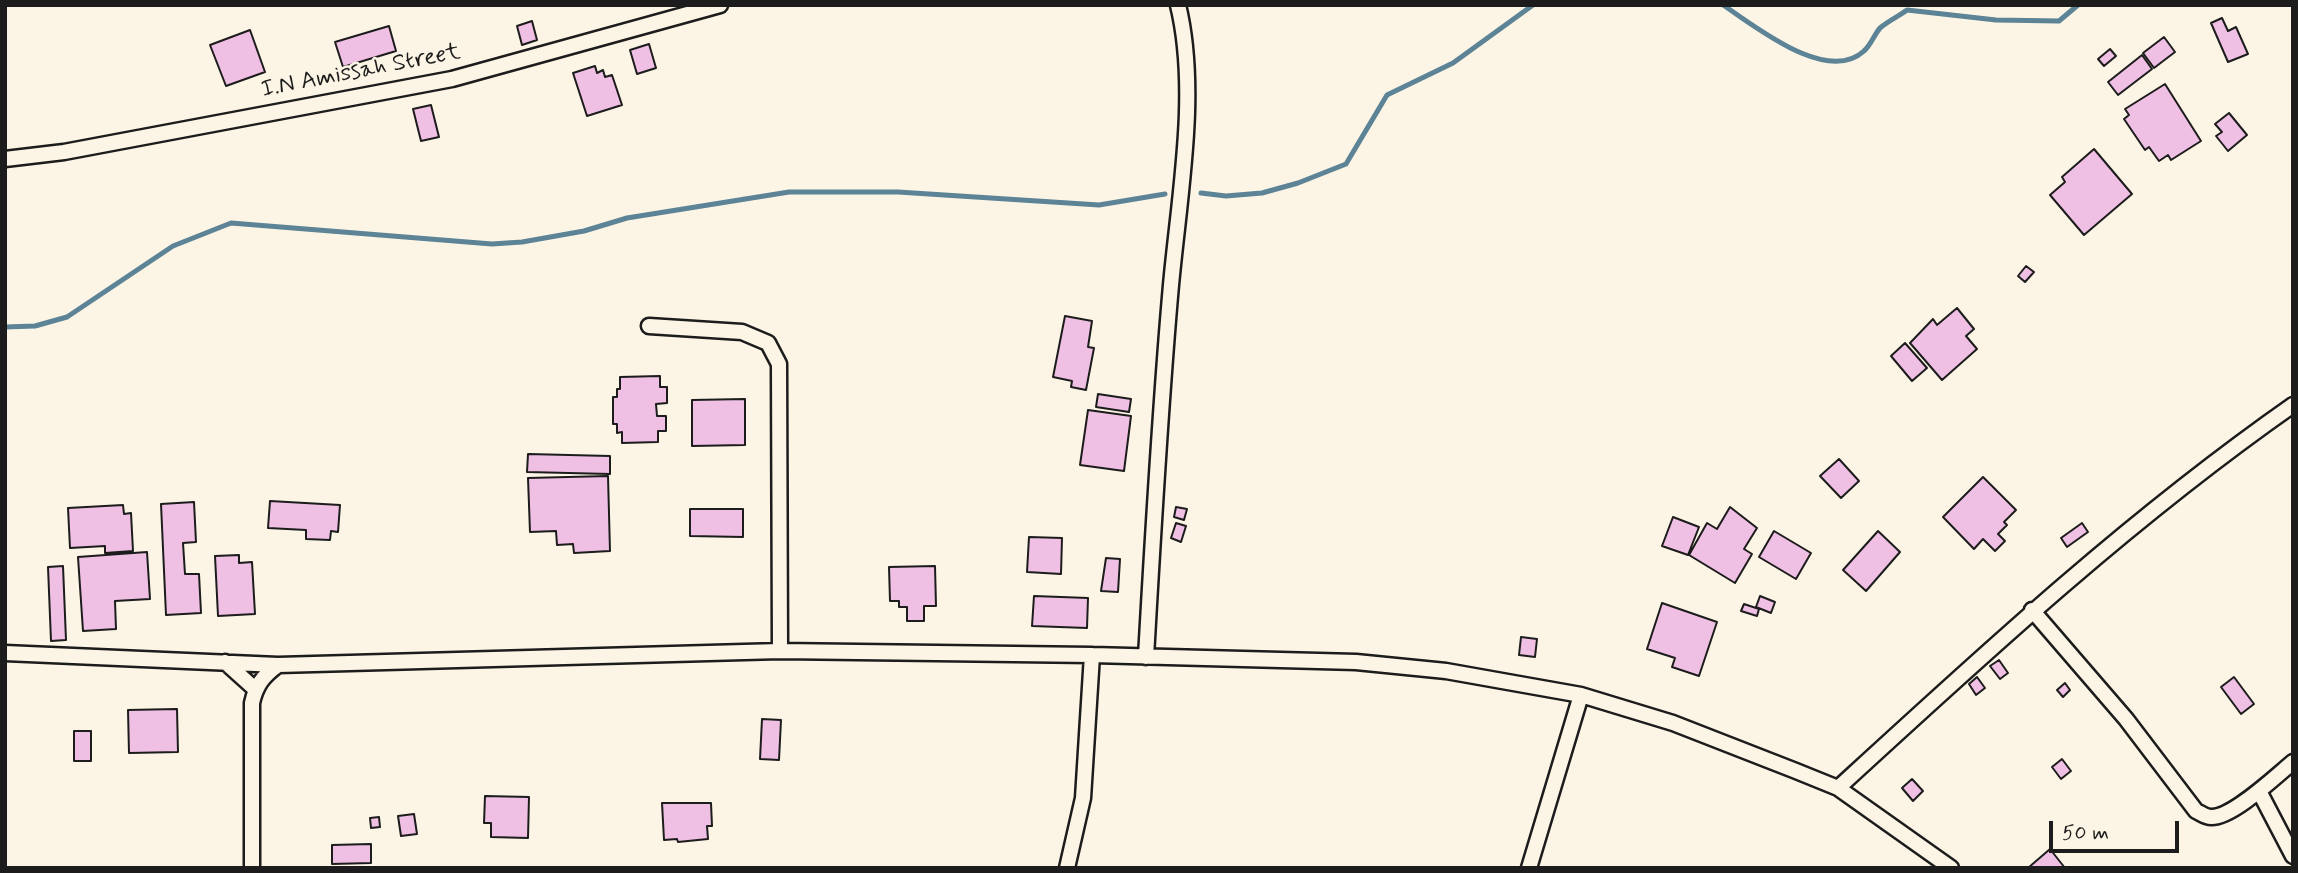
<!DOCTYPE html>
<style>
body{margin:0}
#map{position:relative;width:2298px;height:873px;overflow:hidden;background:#fcf5e5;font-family:Mynerve,sans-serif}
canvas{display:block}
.frame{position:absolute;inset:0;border:7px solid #1c1c1c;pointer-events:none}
.scale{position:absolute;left:2049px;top:821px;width:130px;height:32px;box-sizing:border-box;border:4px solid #1c1c1c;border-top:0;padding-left:9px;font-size:21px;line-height:24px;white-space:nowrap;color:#1c1c1c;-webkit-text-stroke:5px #fcf5e5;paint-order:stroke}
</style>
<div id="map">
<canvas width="2298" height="873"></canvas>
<div class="frame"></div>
<div class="scale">50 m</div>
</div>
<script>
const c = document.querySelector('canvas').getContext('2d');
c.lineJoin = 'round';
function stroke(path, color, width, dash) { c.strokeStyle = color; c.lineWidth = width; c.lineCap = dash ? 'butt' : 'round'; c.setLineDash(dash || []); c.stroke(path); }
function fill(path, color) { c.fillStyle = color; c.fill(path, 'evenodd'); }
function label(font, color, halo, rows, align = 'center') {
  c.font = font + ' Mynerve,sans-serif'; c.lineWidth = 5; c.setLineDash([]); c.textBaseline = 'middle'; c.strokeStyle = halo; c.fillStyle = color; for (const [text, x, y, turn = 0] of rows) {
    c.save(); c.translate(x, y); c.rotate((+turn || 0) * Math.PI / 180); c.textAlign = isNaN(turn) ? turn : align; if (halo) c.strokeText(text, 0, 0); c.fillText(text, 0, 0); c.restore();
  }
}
stroke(new Path2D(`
 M 1723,5 C 1755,26 1827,85 1864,51 C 1871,45 1874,35 1880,28 C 1888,21 1899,16 1907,10 L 1996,20 L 2059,21 L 2078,5
 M 1201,193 L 1226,196 L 1262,193 L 1298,183 L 1346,164 L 1387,95 L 1453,63 L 1533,5
 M 5,327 L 35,326 L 67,317 L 173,246 L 231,223 L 492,244 L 522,242 L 584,231 L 627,218 L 789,192 L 898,192 L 1099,205 L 1165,194`), '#5c8396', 5);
const building = new Path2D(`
 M 2222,18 L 2228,31 L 2236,27 L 2248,54 L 2228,62 L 2211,23 Z
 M 532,21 L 537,40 L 522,45 L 517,26 Z
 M 389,26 L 396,51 L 343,67 L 335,42 Z
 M 250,30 L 265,72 L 226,86 L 210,45 Z
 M 2164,37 L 2175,52 L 2154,68 L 2143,53 Z
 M 649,44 L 656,68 L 637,74 L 630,50 Z
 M 2110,49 L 2116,56 L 2104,66 L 2098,59 Z
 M 2142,55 L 2152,69 L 2118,95 L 2108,82 Z
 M 595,66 L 597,73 L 603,70 L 605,77 L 612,75 L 622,105 L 587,116 L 573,73 Z
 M 2165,84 L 2201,141 L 2171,160 L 2168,155 L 2159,161 L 2149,147 L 2145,150 L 2124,119 L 2129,115 L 2125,109 Z
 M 431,105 L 439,137 L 421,141 L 413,109 Z
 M 2229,113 L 2247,135 L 2228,151 L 2216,136 L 2222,132 L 2215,124 Z
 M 2094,149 L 2132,194 L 2084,235 L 2050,195 L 2065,182 L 2062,177 Z
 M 2026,266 L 2034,272 L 2025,282 L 2018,276 Z
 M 1957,308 L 1974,329 L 1966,336 L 1977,349 L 1942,380 L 1910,343 L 1933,319 L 1937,325 Z
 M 1065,316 L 1092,321 L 1088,347 L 1094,348 L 1086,390 L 1071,387 L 1072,381 L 1053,377 Z
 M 1905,343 L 1927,368 L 1912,381 L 1891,356 Z
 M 660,376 L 660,387 L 667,387 L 667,403 L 656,404 L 657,416 L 666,416 L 666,431 L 658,431 L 658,442 L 622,443 L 622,432 L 617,433 L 617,424 L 613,424 L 613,397 L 617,397 L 617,389 L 620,389 L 620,377 Z
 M 1098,394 L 1131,399 L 1129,412 L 1096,407 Z
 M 745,399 L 745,445 L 692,446 L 692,400 Z
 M 1088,410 L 1131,416 L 1124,471 L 1080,465 Z
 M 528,454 L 610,456 L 610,474 L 527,472 Z
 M 1839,459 L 1859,481 L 1841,498 L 1820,476 Z
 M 608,476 L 610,551 L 574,553 L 573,544 L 557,545 L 556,531 L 530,532 L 528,478 Z
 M 1983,477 L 2016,510 L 2004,522 L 2007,525 L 1998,534 L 2005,541 L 1995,551 L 1983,539 L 1974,549 L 1943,517 Z
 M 270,501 L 340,505 L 338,532 L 331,531 L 330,540 L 306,539 L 306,530 L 268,528 Z
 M 194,502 L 196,542 L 183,543 L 185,574 L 199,574 L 201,613 L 166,615 L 161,504 Z
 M 123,505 L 124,514 L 131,513 L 133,551 L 105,553 L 105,546 L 70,548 L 68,508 Z
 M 1176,507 L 1187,509 L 1184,520 L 1174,517 Z
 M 1730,507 L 1757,528 L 1744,549 L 1752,554 L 1735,583 L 1689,555 L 1707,523 L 1717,529 Z
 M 690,509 L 743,509 L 743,537 L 690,536 Z
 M 1673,517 L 1699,527 L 1688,555 L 1662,546 Z
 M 1176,523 L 1186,526 L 1181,542 L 1171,538 Z
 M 2082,523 L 2088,532 L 2067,547 L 2061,538 Z
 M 1774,531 L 1811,553 L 1796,579 L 1759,557 Z
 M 1878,531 L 1900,552 L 1866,591 L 1843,570 Z
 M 1029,537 L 1062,538 L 1061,574 L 1027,572 Z
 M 147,552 L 150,599 L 115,601 L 116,629 L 83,631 L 78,557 Z
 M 239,555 L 239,563 L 252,562 L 255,614 L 218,616 L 215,556 Z
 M 1106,558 L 1120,559 L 1118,592 L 1101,591 Z
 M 63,566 L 66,640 L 51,641 L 48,567 Z
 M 935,566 L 936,606 L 924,606 L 924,621 L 907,621 L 907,607 L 899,607 L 899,601 L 890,601 L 889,567 Z
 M 1034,596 L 1088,598 L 1087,628 L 1032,626 Z
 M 1760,596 L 1775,602 L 1771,613 L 1756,607 Z
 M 1662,603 L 1717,622 L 1699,676 L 1672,667 L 1675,658 L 1647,649 Z
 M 1744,604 L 1759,609 L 1757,616 L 1741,611 Z
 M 1521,637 L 1537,639 L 1535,657 L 1519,655 Z
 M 1999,660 L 2008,673 L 2000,679 L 1990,666 Z
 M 1977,677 L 1985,688 L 1976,695 L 1969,684 Z
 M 2234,677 L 2254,704 L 2241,714 L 2221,687 Z
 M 2065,683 L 2070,690 L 2063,697 L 2057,690 Z
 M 177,709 L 178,752 L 129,753 L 128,710 Z
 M 762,719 L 781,720 L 779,760 L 760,759 Z
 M 74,731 L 91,731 L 91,761 L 74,761 Z
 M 2062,759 L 2071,771 L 2061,779 L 2052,767 Z
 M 1912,779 L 1923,791 L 1913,801 L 1902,788 Z
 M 485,796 L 529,797 L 528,838 L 491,837 L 491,823 L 484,823 Z
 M 662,803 L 711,803 L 712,826 L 707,826 L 708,839 L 678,842 L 677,839 L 664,840 Z
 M 414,814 L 417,834 L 401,836 L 398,816 Z
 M 379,817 L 380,827 L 371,828 L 370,818 Z
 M 371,844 L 371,863 L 332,864 L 332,845 Z
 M 2050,849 L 2065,868 L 2028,868 Z`);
fill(building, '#efc0e4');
stroke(building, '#1c1c1c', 2);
const minor = new Path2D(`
 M 5,159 L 64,152 L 452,79 L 720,5
 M 649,326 L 742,332 L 768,343 L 779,364 L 780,651
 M 2032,610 L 2126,719 L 2196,811 C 2201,813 2205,817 2211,817 C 2232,818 2276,776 2293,762
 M 5,653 L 278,665 L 780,651 L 1092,655 L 1356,662 L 1446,671 L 1581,695 L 1673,723 L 1796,771 L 1838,788 L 1951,868
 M 1146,657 C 1153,533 1160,409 1171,285 C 1179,197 1199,91 1178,5
 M 225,662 L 255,689
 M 1838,788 C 1984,654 2130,519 2293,405
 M 2259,791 L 2293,856
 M 252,868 L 252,703 C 256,685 263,676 278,665
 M 1067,868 L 1083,798 L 1092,655
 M 1529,868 L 1581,695`);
stroke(minor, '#1c1c1c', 19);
stroke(minor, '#fcf5e5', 14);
label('24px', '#1c1c1c', '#fcf5e5', [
 ["I.N Amissah Street",361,72,-11]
]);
</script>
